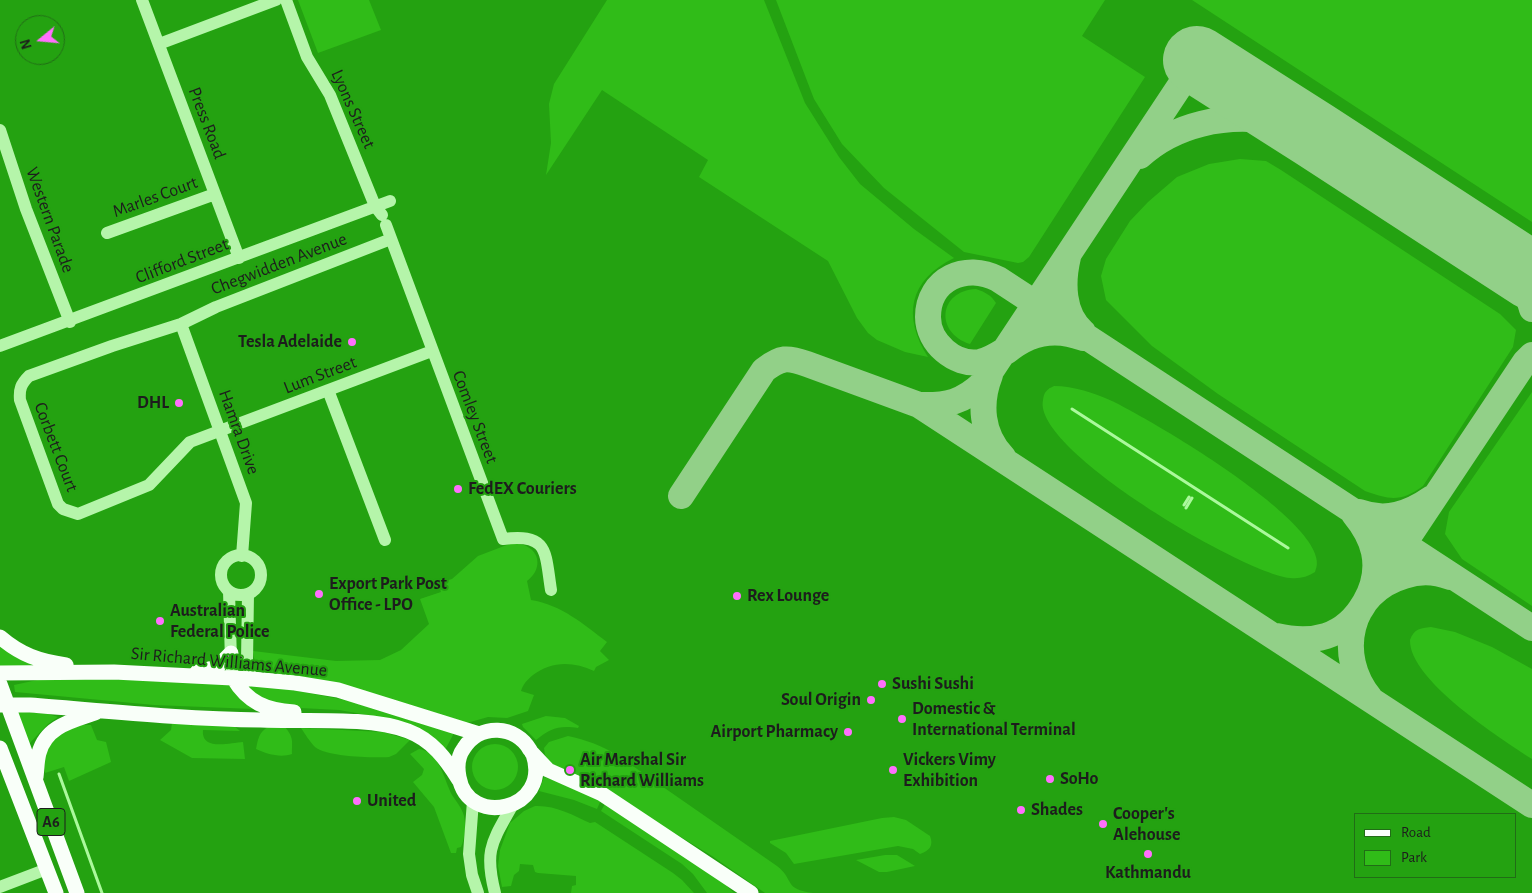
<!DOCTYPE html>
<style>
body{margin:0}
#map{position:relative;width:1532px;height:893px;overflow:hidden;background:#24a211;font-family:"Alegreya Sans",sans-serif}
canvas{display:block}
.legend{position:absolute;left:1354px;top:813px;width:162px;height:65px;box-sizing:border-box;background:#24a211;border:1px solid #216d16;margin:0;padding:6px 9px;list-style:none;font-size:15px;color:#1d1d1d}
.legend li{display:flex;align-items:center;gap:10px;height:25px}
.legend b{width:25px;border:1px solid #216d16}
.north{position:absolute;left:15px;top:15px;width:50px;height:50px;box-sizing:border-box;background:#24a211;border:1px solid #216d16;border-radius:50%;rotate:253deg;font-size:14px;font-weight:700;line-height:20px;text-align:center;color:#1d1d1d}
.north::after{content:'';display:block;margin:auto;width:18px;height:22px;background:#ff6ffd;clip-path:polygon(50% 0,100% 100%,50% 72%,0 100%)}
</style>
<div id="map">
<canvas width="1532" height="893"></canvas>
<ul class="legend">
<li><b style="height:6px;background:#f9fff9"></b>Road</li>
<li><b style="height:14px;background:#30bc18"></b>Park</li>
</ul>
<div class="north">N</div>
</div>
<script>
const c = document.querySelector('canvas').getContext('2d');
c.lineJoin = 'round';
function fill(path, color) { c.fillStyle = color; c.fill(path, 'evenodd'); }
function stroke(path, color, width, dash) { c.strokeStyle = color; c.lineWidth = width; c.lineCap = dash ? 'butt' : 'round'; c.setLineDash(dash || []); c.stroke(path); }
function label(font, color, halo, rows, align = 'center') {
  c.font = font + ' "Alegreya Sans",sans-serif'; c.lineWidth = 4; c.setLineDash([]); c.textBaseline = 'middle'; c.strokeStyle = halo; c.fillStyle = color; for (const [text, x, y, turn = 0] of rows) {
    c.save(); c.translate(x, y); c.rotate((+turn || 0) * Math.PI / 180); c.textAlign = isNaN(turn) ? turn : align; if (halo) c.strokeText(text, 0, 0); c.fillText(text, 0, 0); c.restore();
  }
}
fill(new Path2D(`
 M 298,0 L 369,0 L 381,30 L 318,53 Z
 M 607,0 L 764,0 L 805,103 L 839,157 L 860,184 L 914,229 L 954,258 C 909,280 902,316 928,357 L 905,352 L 877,340 L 868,333 L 857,318 L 828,261 L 699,177 L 708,160 L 602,90 L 546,175 L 551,143 L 549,104 L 554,84 Z
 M 776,0 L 1105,0 L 1082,36 L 1145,77 L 1029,257 L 1023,262 L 1018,263 L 964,252 L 884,188 L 842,144 L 814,99 Z
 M 1192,0 L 1532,0 L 1532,222 Z
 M 1240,159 L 1266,161 L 1281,170 L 1500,314 L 1516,330 L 1513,347 L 1423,486 C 1401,502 1390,500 1365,491 L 1218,394 L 1152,346 L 1106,300 L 1101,276 L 1106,259 L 1130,221 L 1148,202 L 1177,177 L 1209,164 Z
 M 976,289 C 985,292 991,295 996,303 L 970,344 C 935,333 938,291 976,289 Z
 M 1054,386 C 1074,386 1094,393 1112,401 C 1146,417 1341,529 1315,572 C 1307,577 1300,579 1290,578 C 1243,573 1032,450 1043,400 C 1044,392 1047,389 1054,386 Z
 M 1532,392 L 1532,606 L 1462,559 L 1445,534 L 1449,512 Z
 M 512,543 C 516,544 521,544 524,545 C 542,552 541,571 527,581 L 531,600 C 562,605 583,624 607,642 L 600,651 L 609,660 L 596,667 L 594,671 C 573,661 551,661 533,675 C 527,680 523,684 521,691 L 534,695 L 528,711 L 507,718 L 488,717 L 467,723 L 272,672 C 259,668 254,665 253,651 L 336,661 L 380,660 L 401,650 L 429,624 L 420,599 L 441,592 L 438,583 L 452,579 L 478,556 Z
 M 1431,627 L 1455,632 L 1492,647 L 1532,669 L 1532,759 C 1500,738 1409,680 1410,640 C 1414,629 1420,628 1431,627 Z
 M 0,645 L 38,665 L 0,667 Z
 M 62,678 L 231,682 L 254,709 L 154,705 L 15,692 L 14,685 L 42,679 Z
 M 249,682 L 362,703 L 454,733 L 444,752 L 384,718 L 339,710 L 281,707 L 268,704 L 247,688 Z
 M 14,711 L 48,714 L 58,717 L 48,724 L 27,746 Z
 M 546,716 L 565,718 L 579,726 L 578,728 C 558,725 550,729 536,740 L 523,727 L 522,724 Z
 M 172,723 L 234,726 L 240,731 L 203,730 C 201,751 229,743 243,742 L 245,759 L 192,758 L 160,740 L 171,730 Z
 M 74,725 L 91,725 L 97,740 L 106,742 L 111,762 L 69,781 L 64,767 L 45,773 C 41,746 53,738 74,725 Z
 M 268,727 L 285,727 C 294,738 292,741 292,754 C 280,758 267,754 256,749 C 258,739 259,732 268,727 Z
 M 301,728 L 383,732 L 410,740 L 396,754 L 389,757 C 373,758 327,757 315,747 C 310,742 305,734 301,728 Z
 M 568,736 C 586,740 601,745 617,755 L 777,866 C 795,880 783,889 813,893 L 765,893 L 712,856 L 594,784 L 550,763 L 545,755 L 544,748 L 549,742 Z
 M472 767a23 23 0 1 1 46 0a23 23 0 1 1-46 0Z
 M 419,749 C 440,752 444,780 452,795 C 456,801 462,808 464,816 C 466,825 465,838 461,847 L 457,848 L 456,853 L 451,853 L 434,807 L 413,782 L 422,775 L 424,769 L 410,754 Z
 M 544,777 L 563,783 L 601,800 L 597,809 L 574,800 L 539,791 Z
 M 606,802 L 721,880 L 734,893 L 707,893 L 693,874 L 682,864 L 601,811 Z
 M 535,806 C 555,805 573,815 590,823 L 595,822 L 673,873 L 682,880 L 694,893 L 571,893 L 572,886 L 576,885 L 576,876 L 538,873 L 535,872 L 533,865 L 520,864 L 519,871 L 514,875 L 511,886 L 502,887 L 498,866 L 500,850 L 510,823 L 524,811 Z
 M 894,817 L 906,820 L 930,836 C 934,846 929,851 920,854 L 913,849 L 898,846 L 794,864 L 786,853 L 770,843 L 770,841 L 882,818 Z
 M 885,855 L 897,855 L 915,866 L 887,872 L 879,872 L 856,860 Z`), '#30bc18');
stroke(new Path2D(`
 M 1072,409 L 1288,548
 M 1184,505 L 1189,497
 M 1186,508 L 1192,498
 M 59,774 L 102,893`), '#abf99c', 3);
stroke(new Path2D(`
 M 1140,156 C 1175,124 1225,114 1271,121 C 1286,123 1301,129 1315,135
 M 1068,257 C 1062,282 1062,314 1083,332
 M 1512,263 L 1526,289 L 1532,309
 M 1005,350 C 997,355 989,360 980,362 C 955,366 928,343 928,317 C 928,279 966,262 998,279 L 1532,628
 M 1006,352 C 1028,333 1055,327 1083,338
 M 990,375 C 979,403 981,434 1003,457
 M 919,405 C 947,406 963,402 983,383 L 1197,60
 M 681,496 L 764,370 C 781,357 787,357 807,364 L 919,405 L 1532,805
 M 1359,512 C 1386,522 1409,514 1432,498
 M 1365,602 L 1525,362 L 1532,355
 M 1276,636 C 1293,640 1310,641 1326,636 C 1359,625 1381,585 1374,552 C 1371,538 1363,525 1354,514
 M 1370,698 C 1335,655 1349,592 1404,576 C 1418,571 1435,571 1450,577`), '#92d088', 26);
stroke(new Path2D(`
 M 1197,60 L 1315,135 L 1532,276`), '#92d088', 68);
stroke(new Path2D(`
 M 142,0 L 239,258
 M 286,0 L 307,57 L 330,95 L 375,206 L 382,215
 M 159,44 L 276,0
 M 0,130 L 26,209 L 70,322
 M 386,225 L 503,539 C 549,533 545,552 551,590
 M 107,233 L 215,194
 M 391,239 L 216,307 L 181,324 L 112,346 L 29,376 C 21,384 19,389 20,400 L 58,504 L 63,509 L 78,514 L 149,485 L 190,442 L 432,351
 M 181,324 L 246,503 L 242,556
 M 0,346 L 390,201
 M 328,390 L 385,540
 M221 575a20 20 0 1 1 40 0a20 20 0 1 1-40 0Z
 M 229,591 L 231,661 L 233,678
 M 248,594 L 247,661 L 252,679
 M 473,801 L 469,854 L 472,875 L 478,893
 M 0,887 L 47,869
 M 495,893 C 484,850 492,842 512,806`), '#b5f5aa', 12);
stroke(new Path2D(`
 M 0,637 C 21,655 39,661 66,665
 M 197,672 L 217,667 L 231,653
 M 0,673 L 114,672 L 252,679 L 295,683 L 338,690 L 479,734
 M 233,678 C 248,703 266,710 294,712
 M 0,684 L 77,893
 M 0,705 L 30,705 C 107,711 184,719 261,720 C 305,722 368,716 408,731 C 432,740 446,759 459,780
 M 0,748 L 56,893
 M 530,750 C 516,725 480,723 464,748 C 458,756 457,767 459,777 C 468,829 552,810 533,754
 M 532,753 L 548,770 L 602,794 L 751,893
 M 36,777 C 37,769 37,760 39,753 C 46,726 72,721 95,713`), '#f9fff9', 15);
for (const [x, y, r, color] of [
 [352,342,5,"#ff6ffd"],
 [179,403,5,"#ff6ffd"],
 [458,489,5,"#ff6ffd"],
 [319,594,5,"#ff6ffd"],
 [737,596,5,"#ff6ffd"],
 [160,621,5,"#ff6ffd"],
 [882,684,5,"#ff6ffd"],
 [871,700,5,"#ff6ffd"],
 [902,719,5,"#ff6ffd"],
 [848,732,5,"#ff6ffd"],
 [570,770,5,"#ff6ffd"],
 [893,770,5,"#ff6ffd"],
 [1050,779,5,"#ff6ffd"],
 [357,801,5,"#ff6ffd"],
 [1021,810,5,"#ff6ffd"],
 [1103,824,5,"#ff6ffd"],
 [1148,854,5,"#ff6ffd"]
]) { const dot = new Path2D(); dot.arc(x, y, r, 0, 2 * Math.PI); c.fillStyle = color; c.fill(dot); stroke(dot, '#24a211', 2); }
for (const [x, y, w] of [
 [51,822,28]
]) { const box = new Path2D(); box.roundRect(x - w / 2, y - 13.5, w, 27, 4); c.fillStyle = '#24a211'; c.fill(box); stroke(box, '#1d1d1d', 1); }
label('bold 16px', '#1d1d1d', null, [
 ["A6",51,822]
]);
label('18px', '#1d1d1d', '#24a211', [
 ["Lyons Street",353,109,66],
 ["Press Road",207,123,69],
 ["Marles Court",155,197,-20],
 ["Western Parade",50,220,70],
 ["Clifford Street",182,261,-21],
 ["Chegwidden Avenue",279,264,-21],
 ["Lum Street",320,375,-21],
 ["Comley Street",475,417,69],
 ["Hamra Drive",239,432,70],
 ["Corbett Court",56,447,69],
 ["Sir Richard Williams Avenue",229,662,5]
]);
label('bold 18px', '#1d1d1d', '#24a211', [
 ["Tesla Adelaide",342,342,"right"],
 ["DHL",169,403,"right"],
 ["FedEX Couriers",468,489],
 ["Export Park Post",329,584],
 ["Office - LPO",329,605],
 ["Rex Lounge",747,596],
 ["Australian",170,611],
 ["Federal Police",170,632],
 ["Sushi Sushi",892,684],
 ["Soul Origin",861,700,"right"],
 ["Domestic &",912,709],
 ["International Terminal",912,730],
 ["Airport Pharmacy",838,732,"right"],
 ["Air Marshal Sir",580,760],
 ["Richard Williams",580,781],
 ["Vickers Vimy",903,760],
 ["Exhibition",903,781],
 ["SoHo",1060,779],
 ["United",367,801],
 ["Shades",1031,810],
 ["Cooper's",1113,814],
 ["Alehouse",1113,835],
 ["Kathmandu",1148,873,"center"]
], 'left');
</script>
